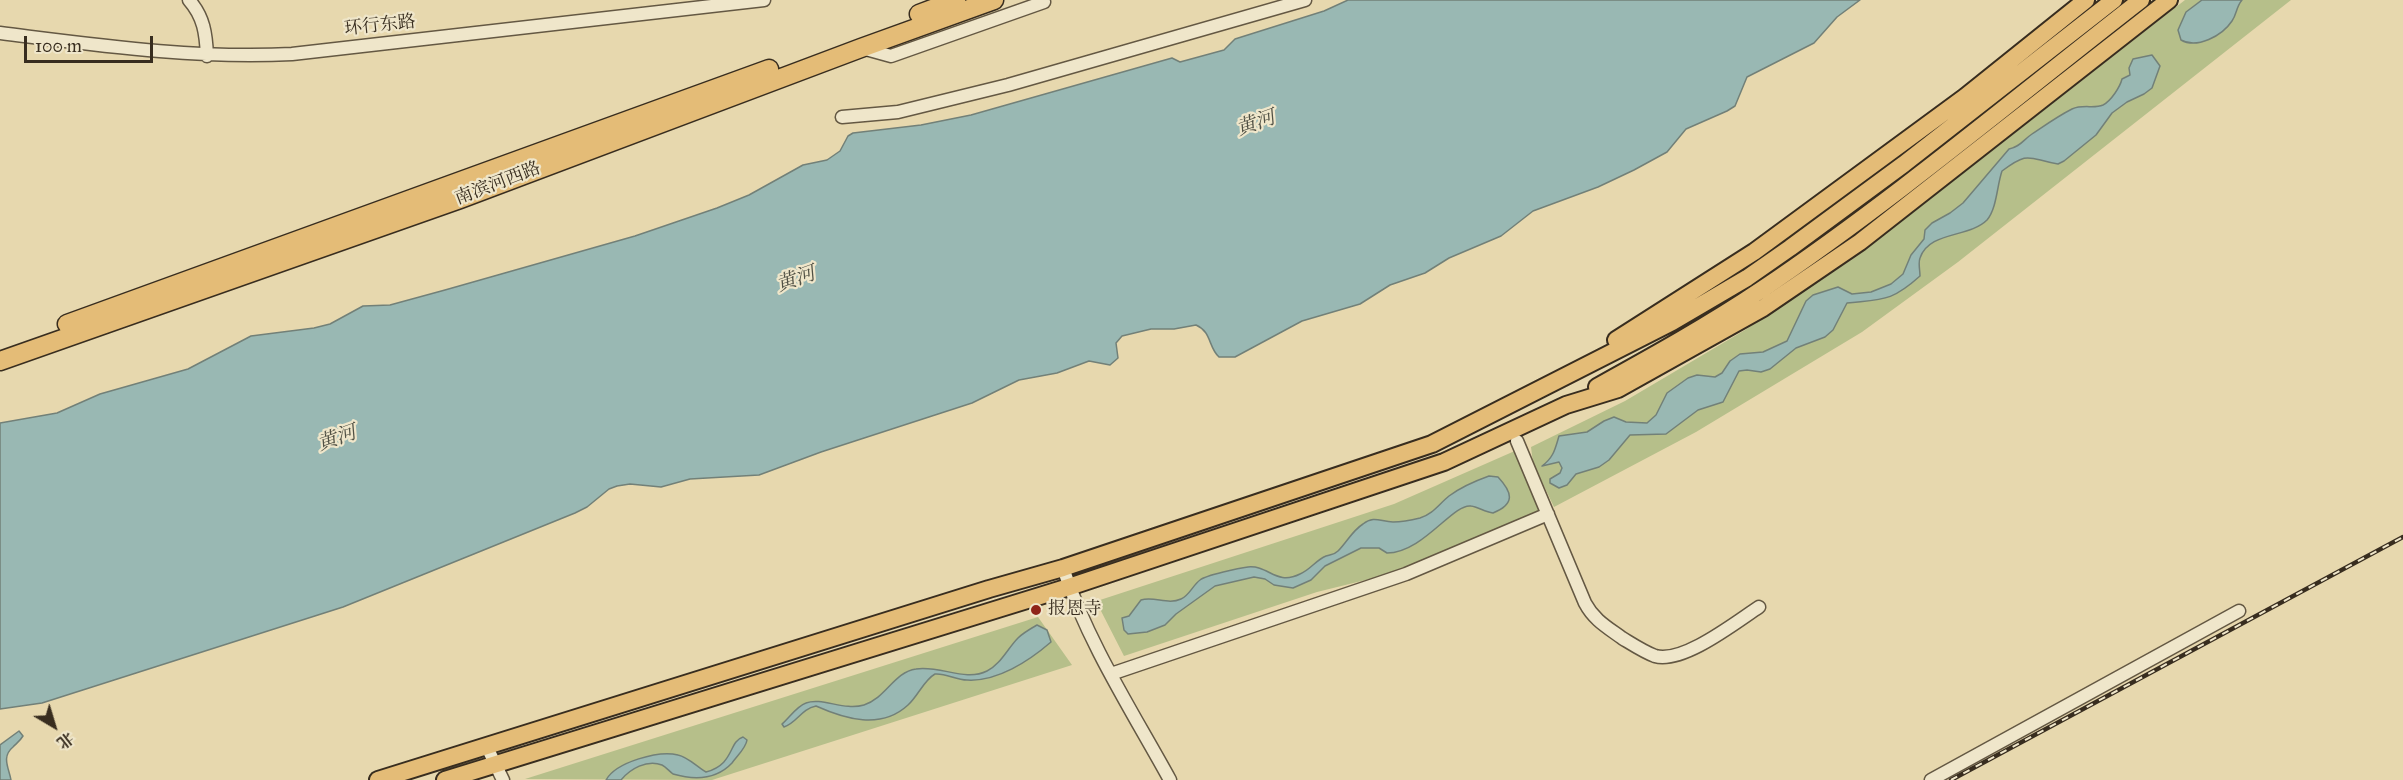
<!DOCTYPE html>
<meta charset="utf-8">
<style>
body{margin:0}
#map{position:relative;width:2403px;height:780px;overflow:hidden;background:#e7d8ae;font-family:"IM FELL Great Primer","Noto Serif SC",serif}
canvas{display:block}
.north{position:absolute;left:24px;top:696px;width:60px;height:60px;-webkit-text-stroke:4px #efe6ca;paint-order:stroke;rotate:142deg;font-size:16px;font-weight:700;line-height:24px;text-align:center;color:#382d1f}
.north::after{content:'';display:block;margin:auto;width:21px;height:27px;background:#382d1f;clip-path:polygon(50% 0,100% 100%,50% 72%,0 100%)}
.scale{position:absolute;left:24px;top:36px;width:129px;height:27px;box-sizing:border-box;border:3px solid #382d1f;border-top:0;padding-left:8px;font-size:18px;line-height:21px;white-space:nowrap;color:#382d1f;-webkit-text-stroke:4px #efe6ca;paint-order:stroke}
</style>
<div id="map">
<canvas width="2403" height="780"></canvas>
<div class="north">北</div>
<div class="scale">100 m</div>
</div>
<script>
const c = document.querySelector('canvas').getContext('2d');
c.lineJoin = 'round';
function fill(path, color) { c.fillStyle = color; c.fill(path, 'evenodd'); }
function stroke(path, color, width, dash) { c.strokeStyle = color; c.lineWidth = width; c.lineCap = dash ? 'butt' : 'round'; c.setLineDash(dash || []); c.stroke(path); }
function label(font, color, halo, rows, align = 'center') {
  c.font = font + ' "IM FELL Great Primer","Noto Serif SC",serif'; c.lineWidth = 4.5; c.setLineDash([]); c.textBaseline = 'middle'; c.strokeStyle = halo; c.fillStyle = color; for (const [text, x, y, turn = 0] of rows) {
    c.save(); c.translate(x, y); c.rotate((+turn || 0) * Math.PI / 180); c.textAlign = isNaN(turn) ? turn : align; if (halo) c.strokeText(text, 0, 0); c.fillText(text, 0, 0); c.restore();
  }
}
fill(new Path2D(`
 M 2185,0 L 2291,0 L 1958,262 L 1862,332 L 1696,432 L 1554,507 L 1533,463 L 1531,447 L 1625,401 L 1745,330 L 1857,256 Z
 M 1517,450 L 1543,510 L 1402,571 L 1317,592 L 1124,656 L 1101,611 L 1100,600 L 1394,504 Z
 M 1038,617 L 1072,665 L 712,780 L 525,779 Z`), '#b6bf8a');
const water = new Path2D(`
 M 1348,0 L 1860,0 L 1837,17 L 1814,43 L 1747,77 L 1735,106 L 1727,111 L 1686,129 L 1667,152 L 1634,170 L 1598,187 L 1533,211 L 1501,236 L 1449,258 L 1425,273 L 1390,285 L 1360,304 L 1302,321 L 1235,357 L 1219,357 C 1208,347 1212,332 1196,325 L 1174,329 L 1151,329 L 1122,336 L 1116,343 L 1118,358 L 1110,365 L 1089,361 L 1057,373 L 1019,380 L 972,403 L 821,452 L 759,475 L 690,479 L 661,487 L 630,484 L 617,486 L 609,489 L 587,507 L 575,513 L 343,607 L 42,703 L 0,709 L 0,423 L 57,413 L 100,394 L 188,369 L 251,336 L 314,328 L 330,324 L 363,306 L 390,305 L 445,290 L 635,236 L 717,208 L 749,195 L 803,165 L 827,160 L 840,151 L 848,136 L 853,133 L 921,125 L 971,115 L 1172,58 L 1180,62 L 1224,50 L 1235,39 L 1324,11 Z
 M 2202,0 L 2242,0 C 2236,7 2237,14 2232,21 C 2222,36 2197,49 2181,40 L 2178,30 L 2186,12 Z
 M 2152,55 L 2160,66 L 2152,88 L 2144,94 L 2127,102 L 2112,113 L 2096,135 L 2064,161 L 2058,164 C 2028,159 2030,150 2002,171 C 1997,185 1997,208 1987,220 C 1969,238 1929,231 1920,258 C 1918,263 1920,270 1920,276 C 1891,302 1883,299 1847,303 L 1833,330 L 1825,337 L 1796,348 L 1770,369 L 1761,372 L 1747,370 L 1739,371 L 1723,402 L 1698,410 L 1666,434 L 1630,435 L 1609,460 L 1599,467 L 1576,474 L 1567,485 L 1559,488 L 1550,483 L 1550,479 L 1560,473 L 1562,468 L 1559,462 L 1542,466 C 1554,457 1555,449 1559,436 L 1587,432 L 1604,421 L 1614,417 L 1626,422 L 1647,423 L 1656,415 L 1667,393 L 1688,378 L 1697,375 L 1715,377 L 1722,373 L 1730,361 L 1740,354 L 1763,352 L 1787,341 L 1806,301 L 1813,295 L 1838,287 L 1852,294 L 1871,292 L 1891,284 L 1903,274 L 1911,255 L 1924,239 L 1925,230 L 1932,223 L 1950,213 L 1963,203 L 2009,149 C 2020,147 2023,140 2032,134 C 2044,126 2058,116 2072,109 C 2083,104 2094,109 2103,105 C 2111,101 2120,87 2122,79 L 2130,75 L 2129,68 L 2133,59 Z
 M 1489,476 L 1498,477 C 1513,493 1515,504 1493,513 C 1485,512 1478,507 1471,506 C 1453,503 1423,553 1387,553 L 1379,548 L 1361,548 L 1325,566 L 1311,580 L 1293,588 L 1274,585 L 1265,579 L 1254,577 L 1215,586 L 1176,614 L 1165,625 L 1147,632 L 1128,634 L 1124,630 L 1122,618 L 1129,616 L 1141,600 C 1154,596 1168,605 1181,599 C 1189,596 1193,585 1200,580 C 1206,575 1240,568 1248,567 C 1269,565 1276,586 1300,574 C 1310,570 1316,560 1326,556 C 1331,554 1334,555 1338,551 C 1347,542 1352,531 1363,524 C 1374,515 1381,522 1393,522 C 1401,522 1412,520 1420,518 C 1433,514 1439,504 1449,496 C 1461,487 1475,481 1489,476 Z
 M 1037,625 L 1047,630 L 1051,642 C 1029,661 997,682 967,680 C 956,680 946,673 935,674 C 924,680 918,696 908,705 C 881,730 845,719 816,706 C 801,709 797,723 784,727 L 782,724 C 789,718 797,706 806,703 C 822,697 844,711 864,705 C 886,698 894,672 916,669 C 940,665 965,682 987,671 C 1000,665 1008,648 1018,638 C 1023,633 1030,629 1037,625 Z
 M 19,731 L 23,736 C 20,741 17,743 13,747 C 1,757 9,768 11,780 L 0,780 L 0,745 Z
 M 743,737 L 747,740 C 746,748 737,756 732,763 C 716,780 694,780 673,774 C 669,771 666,767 662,765 C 647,759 630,769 621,780 L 606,780 C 616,762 659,750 678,755 C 688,757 697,767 706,772 C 735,764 728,742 743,737 Z`);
fill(water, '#99b8b3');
stroke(water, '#728078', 1.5);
const minor = new Path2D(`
 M 189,0 C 204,17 206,34 207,56
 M 0,33 C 97,45 193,59 292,54 L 764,0
 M 862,48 L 891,56 L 1044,2
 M 842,117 L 898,112 L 1008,85 L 1305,0
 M 1517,441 L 1585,603 C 1594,620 1607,627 1622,638 C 1632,644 1644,652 1655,656 C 1683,664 1736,622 1759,607
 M 1063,568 C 1088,643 1132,711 1170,780
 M 1111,674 L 1406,574 L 1548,514
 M 486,745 L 503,780
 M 1931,780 L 2239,611`);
const major = new Path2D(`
 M 1616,340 L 1754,252 L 1965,97 L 2086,0
 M 1597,387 C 1653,356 1709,325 1761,290 C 1893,201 2015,98 2141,0
 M 378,780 L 989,589 L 1063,568 L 1432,444 L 1672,322 L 1747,278 L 1790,248 L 1904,164 L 2114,0
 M 445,780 L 1069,587 L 1444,462 L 1566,405 L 1618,389 L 1763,308 L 1860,242 L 2169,0`);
const highway = new Path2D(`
 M 919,14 L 956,0
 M 67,324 L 769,69
 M 0,361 L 460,199 L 861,48 L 994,0`);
stroke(minor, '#645843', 15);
stroke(major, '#382d1f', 20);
stroke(highway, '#382d1f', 21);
stroke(minor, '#efe6ca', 12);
stroke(major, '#e4bc77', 16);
stroke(highway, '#e4bc77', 18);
const rail = new Path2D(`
 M 1951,780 L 2403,537`);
stroke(rail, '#382d1f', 4.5);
stroke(rail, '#efe6ca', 2, [7]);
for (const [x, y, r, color] of [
 [1036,610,6,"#8f2418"]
]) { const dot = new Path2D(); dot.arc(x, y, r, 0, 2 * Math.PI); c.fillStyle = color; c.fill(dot); stroke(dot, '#efe6ca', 2); }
label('18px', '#382d1f', '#efe6ca', [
 ["环行东路",380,26,-6],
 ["南滨河西路",498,184,-21]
]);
label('18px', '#382d1f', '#efe6ca', [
 ["报恩寺",1048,610]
], 'left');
label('italic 20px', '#505044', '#efe6ca', [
 ["黄河",1256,124,-19],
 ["黄河",796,280,-19],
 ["黄河",337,439,-19]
]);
</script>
